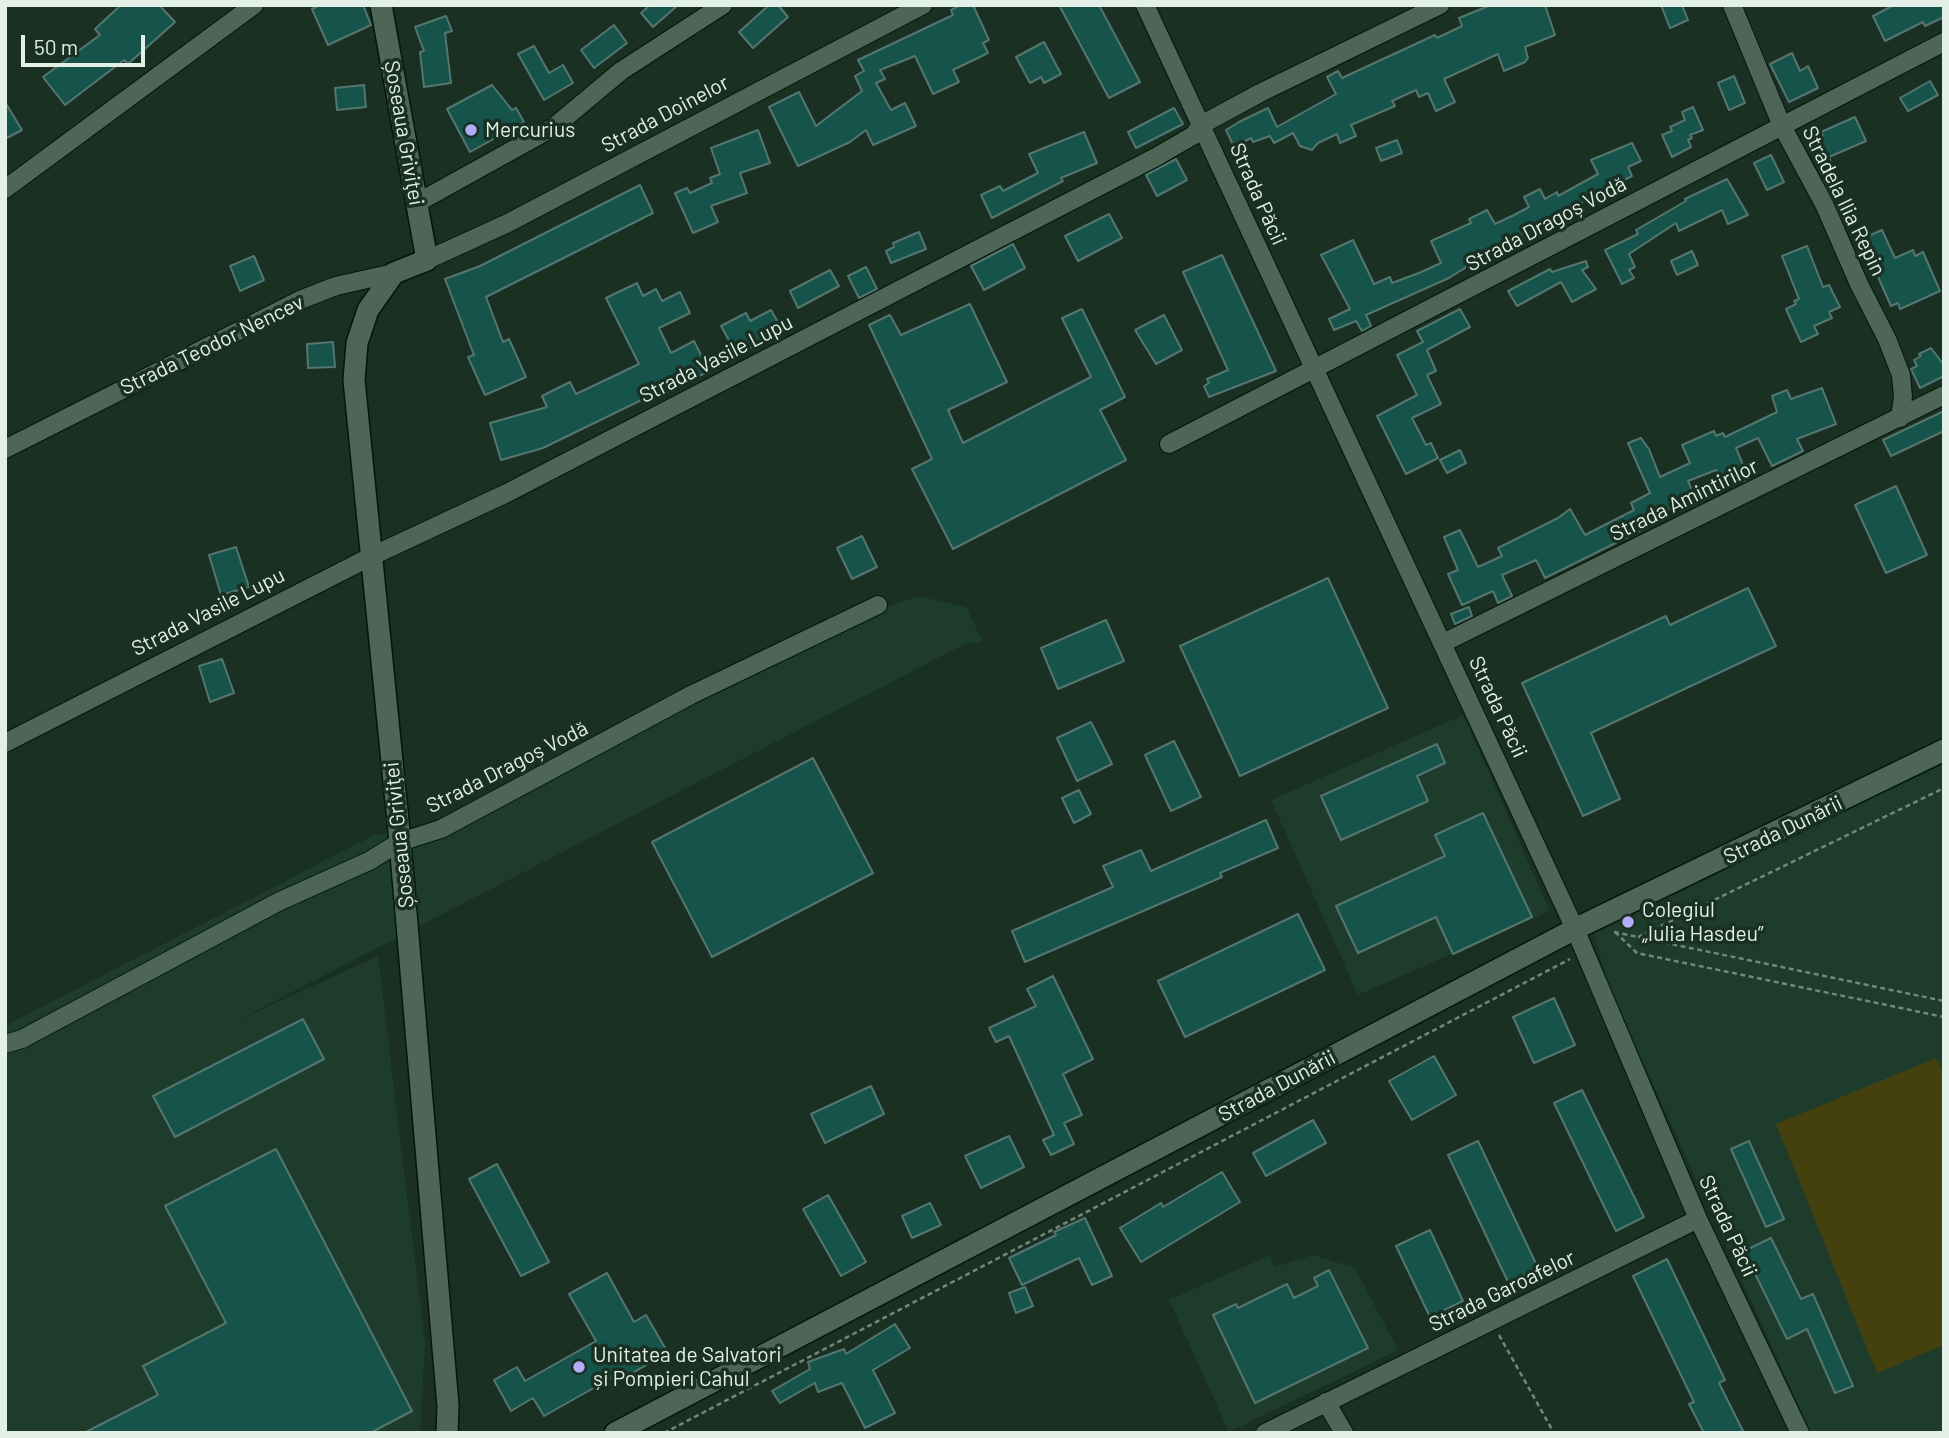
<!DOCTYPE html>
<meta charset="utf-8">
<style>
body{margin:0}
#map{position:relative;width:1949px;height:1438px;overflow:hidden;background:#193022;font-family:Barlow,sans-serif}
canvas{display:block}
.frame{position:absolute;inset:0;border:7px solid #e2f0e7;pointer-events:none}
.scale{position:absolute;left:21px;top:35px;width:124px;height:32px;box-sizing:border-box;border:4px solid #e2f0e7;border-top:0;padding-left:9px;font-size:21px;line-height:24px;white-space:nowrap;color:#e2f0e7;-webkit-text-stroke:5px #193022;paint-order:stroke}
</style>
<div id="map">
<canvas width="1949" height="1438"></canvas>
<div class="frame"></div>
<div class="scale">50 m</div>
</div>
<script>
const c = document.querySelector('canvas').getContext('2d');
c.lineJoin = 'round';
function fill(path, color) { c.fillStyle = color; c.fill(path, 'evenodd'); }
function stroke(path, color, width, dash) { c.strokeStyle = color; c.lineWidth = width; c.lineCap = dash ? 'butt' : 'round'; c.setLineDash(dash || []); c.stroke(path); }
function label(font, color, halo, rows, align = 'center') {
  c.font = font + ' Barlow,sans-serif'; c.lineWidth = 7; c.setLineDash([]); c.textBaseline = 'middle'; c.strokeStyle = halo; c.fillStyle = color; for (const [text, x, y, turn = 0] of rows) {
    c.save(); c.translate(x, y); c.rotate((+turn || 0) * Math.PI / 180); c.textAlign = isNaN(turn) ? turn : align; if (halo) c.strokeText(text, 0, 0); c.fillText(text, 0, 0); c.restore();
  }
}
fill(new Path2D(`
 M 918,596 L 966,607 L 983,642 L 965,644 L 232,1023 L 378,956 L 425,1344 L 420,1433 L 5,1433 L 5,1026 L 372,836 L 397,831 L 422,837 L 880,609 Z
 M 1463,715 L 1550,911 L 1358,995 L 1271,800 Z
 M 1944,763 L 1944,1433 L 1811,1433 L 1608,985 L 1594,934 Z
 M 1270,1255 L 1275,1267 L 1313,1255 L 1355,1268 L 1398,1350 L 1229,1432 L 1169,1300 Z`), '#1e3c2b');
fill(new Path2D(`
 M 1936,1058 L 1944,1076 L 1944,1345 L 1877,1373 L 1776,1124 Z`), '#45410e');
const building = new Path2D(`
 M 121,5 L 159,5 L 175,22 L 128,64 L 124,60 L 65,105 L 43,77 L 100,35 L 95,29 Z
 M 320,5 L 363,5 L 371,25 L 328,45 L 312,9 Z
 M 650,5 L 678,5 L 653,27 L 641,13 Z
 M 769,5 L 778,5 L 788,17 L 753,48 L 739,32 Z
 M 961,5 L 973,5 L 989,40 L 983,43 L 988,53 L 953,70 L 959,82 L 933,94 L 915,56 L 880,70 L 885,79 L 876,83 L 891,110 L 905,103 L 916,126 L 873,145 L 866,130 L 850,142 L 798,166 L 769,107 L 799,92 L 816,126 L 862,91 L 855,76 L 864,71 L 858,60 L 953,15 L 951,10 Z
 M 1059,5 L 1099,5 L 1140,82 L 1109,98 Z
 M 1491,5 L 1545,5 L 1555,35 L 1525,47 L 1528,58 L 1525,62 L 1504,71 L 1498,54 L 1444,79 L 1455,102 L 1436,111 L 1428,93 L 1419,97 L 1416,90 L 1392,101 L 1395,106 L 1351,125 L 1356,136 L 1340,143 L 1337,134 L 1318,143 L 1312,150 L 1300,146 L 1293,133 L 1274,143 L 1270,136 L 1253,142 L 1251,138 L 1234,147 L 1226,130 L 1239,122 L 1268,108 L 1277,127 L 1336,94 L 1327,77 L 1338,71 L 1342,78 L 1435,35 L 1437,38 L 1462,26 L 1459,18 Z
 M 1661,5 L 1682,5 L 1688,20 L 1670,28 Z
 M 1894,5 L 1944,5 L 1944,17 L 1925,26 L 1923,22 L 1885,41 L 1873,16 Z
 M 446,16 L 452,31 L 445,33 L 451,83 L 424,87 L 420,52 L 424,51 L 415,27 Z
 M 614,25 L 627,43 L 594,68 L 581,50 Z
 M 1044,42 L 1061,74 L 1044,83 L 1041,77 L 1030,83 L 1016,57 Z
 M 534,46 L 549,73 L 563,65 L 573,83 L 544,100 L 518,54 Z
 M 1792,53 L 1800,71 L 1808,66 L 1818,88 L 1789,102 L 1770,64 Z
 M 1734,76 L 1745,103 L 1729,110 L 1718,83 Z
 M 1930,81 L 1938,95 L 1908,111 L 1900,98 Z
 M 364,85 L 366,107 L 337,110 L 335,88 Z
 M 492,85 L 512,110 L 516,108 L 524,122 L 470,152 L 447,109 Z
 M 5,102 L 22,130 L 5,139 Z
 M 1693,107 L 1703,130 L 1690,135 L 1692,138 L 1688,140 L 1691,147 L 1672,157 L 1662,135 L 1672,131 L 1670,127 L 1685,120 L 1682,112 Z
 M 1174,108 L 1183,124 L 1136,148 L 1128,132 Z
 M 1855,117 L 1866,141 L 1829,157 L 1834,169 L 1822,175 L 1808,143 L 1823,136 L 1821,132 Z
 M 758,130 L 770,163 L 740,173 L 747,193 L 711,206 L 718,222 L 693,233 L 675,193 L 687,188 L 690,193 L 712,183 L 710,178 L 720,174 L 711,148 Z
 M 1084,132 L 1097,163 L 1061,178 L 1063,181 L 992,218 L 981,195 L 1000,186 L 1003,191 L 1038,173 L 1029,154 Z
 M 1397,140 L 1402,153 L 1381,161 L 1376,148 Z
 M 1632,143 L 1641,161 L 1628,167 L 1632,176 L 1521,235 L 1524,241 L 1509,248 L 1506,242 L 1449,278 L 1366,315 L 1371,326 L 1362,331 L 1356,321 L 1334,330 L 1329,319 L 1350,309 L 1321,255 L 1353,240 L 1374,284 L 1390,277 L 1392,283 L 1419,273 L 1441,263 L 1431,241 L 1471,223 L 1469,219 L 1487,210 L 1495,224 L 1514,215 L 1529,207 L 1524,197 L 1540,189 L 1545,199 L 1557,192 L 1558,196 L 1598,174 L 1591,160 Z
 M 1771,155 L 1784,182 L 1767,190 L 1754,163 Z
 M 1176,159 L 1187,180 L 1157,196 L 1146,175 Z
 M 1727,179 L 1748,215 L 1728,224 L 1722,210 L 1679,231 L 1676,223 L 1629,254 L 1635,267 L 1629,270 L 1634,278 L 1622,284 L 1605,250 L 1638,234 L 1636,230 L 1686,201 L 1685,199 Z
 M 640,185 L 653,213 L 486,297 L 503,342 L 509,339 L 526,377 L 485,395 L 468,357 L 474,355 L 445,279 L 480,266 Z
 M 1109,214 L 1122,238 L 1078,261 L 1065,236 Z
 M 1882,230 L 1895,258 L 1913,250 L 1915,256 L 1923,252 L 1940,291 L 1900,309 L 1898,303 L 1891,306 L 1861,239 Z
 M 919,232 L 926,249 L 891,263 L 886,251 L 894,247 L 893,243 Z
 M 1013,244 L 1025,268 L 984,290 L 971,266 Z
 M 1807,246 L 1823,287 L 1829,285 L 1840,307 L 1829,312 L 1832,318 L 1814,326 L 1818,334 L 1801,342 L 1786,309 L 1796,304 L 1794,301 L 1799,299 L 1782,256 Z
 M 1692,251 L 1698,265 L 1677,275 L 1671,261 Z
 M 1222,255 L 1276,371 L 1209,397 L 1204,386 L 1209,383 L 1207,379 L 1228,370 L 1183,272 Z
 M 254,256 L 264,280 L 240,291 L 230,266 Z
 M 1586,261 L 1588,267 L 1582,270 L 1596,289 L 1572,302 L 1561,282 L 1517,306 L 1508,291 L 1550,269 L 1552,272 Z
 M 866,267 L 877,289 L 859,298 L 848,276 Z
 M 830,270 L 839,286 L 798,308 L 790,291 Z
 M 637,283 L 643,296 L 656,289 L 662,301 L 680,292 L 690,313 L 659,328 L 671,353 L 694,341 L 709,371 L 668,392 L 666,388 L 543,448 L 501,460 L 490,423 L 547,407 L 542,396 L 570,382 L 576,394 L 639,364 L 606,298 Z
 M 970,304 L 1007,382 L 948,410 L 963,443 L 1091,377 L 1062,318 L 1082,309 L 1125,397 L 1100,410 L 1126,460 L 953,549 L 912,469 L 932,459 L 869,325 L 890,315 L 901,335 Z
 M 1460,309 L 1470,327 L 1427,350 L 1436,371 L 1427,375 L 1441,404 L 1412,418 L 1426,445 L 1431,443 L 1438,458 L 1406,474 L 1377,416 L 1417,395 L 1397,355 L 1423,342 L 1417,331 Z
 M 771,310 L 783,331 L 737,355 L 721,326 L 746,313 L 750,321 Z
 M 1164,315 L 1182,350 L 1156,364 L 1135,330 Z
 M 333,342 L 335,367 L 308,368 L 307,344 Z
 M 1931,348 L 1944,365 L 1944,376 L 1920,388 L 1911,369 L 1917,366 L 1914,360 L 1921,356 L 1919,354 Z
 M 1822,388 L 1836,424 L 1797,439 L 1803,451 L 1772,466 L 1758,438 L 1736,448 L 1749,479 L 1724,489 L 1716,470 L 1688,481 L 1695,497 L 1659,513 L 1662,520 L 1545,578 L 1536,560 L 1502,575 L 1512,596 L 1498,603 L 1493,591 L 1462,605 L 1448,574 L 1458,570 L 1444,537 L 1460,530 L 1478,567 L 1502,556 L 1498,548 L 1558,518 L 1570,509 L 1585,535 L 1634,510 L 1631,503 L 1650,493 L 1628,443 L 1641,438 L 1649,449 L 1660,477 L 1690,463 L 1682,445 L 1714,431 L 1716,436 L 1723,433 L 1725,437 L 1777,412 L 1772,396 L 1787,390 L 1791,399 Z
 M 1944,411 L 1944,431 L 1891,456 L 1883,440 Z
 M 1460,450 L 1466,463 L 1447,473 L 1440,460 Z
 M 1896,486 L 1927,555 L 1886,573 L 1855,505 Z
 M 862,536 L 877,567 L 852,579 L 837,548 Z
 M 236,547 L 249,587 L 221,595 L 209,555 Z
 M 1328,578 L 1388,708 L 1240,776 L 1180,646 Z
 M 1748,588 L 1776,646 L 1591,733 L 1620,799 L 1583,816 L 1522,683 L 1666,616 L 1670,625 Z
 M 1469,607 L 1472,616 L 1455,624 L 1451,614 Z
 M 1106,620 L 1124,661 L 1058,689 L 1041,648 Z
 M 222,659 L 234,693 L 210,702 L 199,666 Z
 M 1091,722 L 1112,764 L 1077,781 L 1057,738 Z
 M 1174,741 L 1201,797 L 1171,811 L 1145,755 Z
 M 1437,744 L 1445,763 L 1417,776 L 1428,801 L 1341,840 L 1321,796 Z
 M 813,758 L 873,873 L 712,957 L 652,842 Z
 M 1079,790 L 1091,814 L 1074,823 L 1062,798 Z
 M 1483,813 L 1532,917 L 1453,954 L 1436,917 L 1358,953 L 1336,906 L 1445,856 L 1435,835 Z
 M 1266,820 L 1278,848 L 1220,873 L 1222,877 L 1025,962 L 1012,931 L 1113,887 L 1103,866 L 1141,850 L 1151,871 Z
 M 1298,914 L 1325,970 L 1185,1037 L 1158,981 Z
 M 1053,976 L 1093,1059 L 1063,1074 L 1082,1115 L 1064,1123 L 1074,1144 L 1051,1155 L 1043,1140 L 1054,1135 L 1009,1036 L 996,1042 L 989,1028 L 1036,1006 L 1027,989 Z
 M 1554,998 L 1575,1045 L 1534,1063 L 1513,1017 Z
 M 303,1019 L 324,1059 L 175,1137 L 153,1096 Z
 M 1434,1056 L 1456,1095 L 1412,1120 L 1389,1081 Z
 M 871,1086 L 884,1114 L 825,1143 L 811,1114 Z
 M 1582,1090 L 1644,1217 L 1616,1231 L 1554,1103 Z
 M 1313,1120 L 1326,1143 L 1266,1176 L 1253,1153 Z
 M 1009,1136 L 1024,1167 L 981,1188 L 965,1156 Z
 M 1478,1141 L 1538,1268 L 1508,1282 L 1448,1155 Z
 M 1749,1141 L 1784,1219 L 1766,1227 L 1731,1149 Z
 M 276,1149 L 412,1411 L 370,1433 L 84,1433 L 158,1395 L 143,1366 L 226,1323 L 165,1206 Z
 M 497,1164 L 549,1262 L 521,1276 L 469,1179 Z
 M 1222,1172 L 1240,1202 L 1141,1262 L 1120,1228 L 1161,1203 L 1163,1207 Z
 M 828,1195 L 866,1262 L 841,1276 L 803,1209 Z
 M 930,1203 L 941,1225 L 912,1238 L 902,1216 Z
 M 1085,1218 L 1112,1276 L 1092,1285 L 1079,1258 L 1022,1285 L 1009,1258 L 1056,1235 L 1054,1232 Z
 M 1430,1230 L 1463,1301 L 1430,1317 L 1396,1246 Z
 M 1771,1238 L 1801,1299 L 1813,1294 L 1853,1386 L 1835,1393 L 1807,1329 L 1787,1339 L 1744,1251 Z
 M 1667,1259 L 1725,1380 L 1719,1383 L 1744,1433 L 1704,1433 L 1689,1404 L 1694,1402 L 1633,1276 Z
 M 1329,1270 L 1368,1348 L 1255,1403 L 1213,1315 L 1236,1304 L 1238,1308 L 1287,1284 L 1294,1298 L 1318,1286 L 1314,1278 Z
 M 607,1273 L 634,1322 L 646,1315 L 668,1353 L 618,1381 L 615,1376 L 544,1416 L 533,1398 L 511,1411 L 494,1380 L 517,1367 L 525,1381 L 596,1341 L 569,1294 Z
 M 1025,1287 L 1033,1306 L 1016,1313 L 1009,1293 Z
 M 895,1324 L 910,1348 L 873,1370 L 895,1413 L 865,1428 L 842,1383 L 818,1392 L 815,1383 L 780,1403 L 772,1391 L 810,1369 L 808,1362 L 844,1349 L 846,1354 Z`);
fill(building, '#16534b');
stroke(building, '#557670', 2);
const street = new Path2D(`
 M 1145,5 L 1575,929 L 1698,1219 L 1800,1433
 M 1732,5 L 1782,126 L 1824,204 L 1859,284 L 1887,339 L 1901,375 L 1903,397 L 1900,418
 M 5,189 L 254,5
 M 417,203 L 554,127 L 621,71 L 723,5
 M 427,260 L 508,223 L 923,5
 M 1169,444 L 1944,42
 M 5,449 L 300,300 L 336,286 L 394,273
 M 1443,643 L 1944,395
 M 5,743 L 370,557 L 507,493 L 1156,157 L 1194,135 L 1201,125 L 1260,93 L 1440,5
 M 5,1044 L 22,1039 L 278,902 L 369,861 L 400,842 L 441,829 L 691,695 L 878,605
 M 1326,1402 L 1344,1433
 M 1265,1433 L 1698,1219`);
const secondary = new Path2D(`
 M 381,5 L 427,260 L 394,273 L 368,310 L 357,343 L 354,380 L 400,842 L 448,1406 L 447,1433
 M 615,1433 L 1575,929 L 1944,750`);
stroke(street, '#03170b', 20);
stroke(secondary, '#03170b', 24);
stroke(new Path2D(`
 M 1614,932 L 1944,1001
 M 1615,932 L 1637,953 L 1944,1017
 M 1638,937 L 1944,788
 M 1499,1335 L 1554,1433
 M 664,1433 L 1570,959`), '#74877b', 2.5, [5, 3.5]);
stroke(street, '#4e6657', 18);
stroke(secondary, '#4e6657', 21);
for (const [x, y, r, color] of [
 [471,130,7,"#b3adf9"],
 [1628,922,7,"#b3adf9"],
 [579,1367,7,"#b3adf9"]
]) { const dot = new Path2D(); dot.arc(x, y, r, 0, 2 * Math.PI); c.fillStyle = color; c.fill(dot); stroke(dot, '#193022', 2.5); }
label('21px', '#e2f0e7', '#193022', [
 ["Strada Doinelor",665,114,-28],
 ["Șoseaua Griviţei",404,133,80],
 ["Strada Păcii",1258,194,66],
 ["Stradela Ilia Repin",1844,201,64],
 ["Strada Dragoș Vodă",1546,224,-28],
 ["Strada Teodor Nencev",212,345,-26],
 ["Strada Vasile Lupu",716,359,-27],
 ["Strada Amintirilor",1684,500,-26],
 ["Strada Vasile Lupu",208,612,-27],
 ["Strada Păcii",1498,707,65],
 ["Strada Dragoș Vodă",507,767,-27],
 ["Strada Dunării",1783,830,-26],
 ["Șoseaua Griviţei",399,835,-96],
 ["Strada Dunării",1277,1086,-28],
 ["Strada Păcii",1728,1226,65],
 ["Strada Garoafelor",1502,1291,-26]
]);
label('21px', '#e2f0e7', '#193022', [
 ["Mercurius",485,130],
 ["Colegiul",1642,910],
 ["„Iulia Hasdeu”",1642,934],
 ["Unitatea de Salvatori",593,1355],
 ["și Pompieri Cahul",593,1379]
], 'left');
</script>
